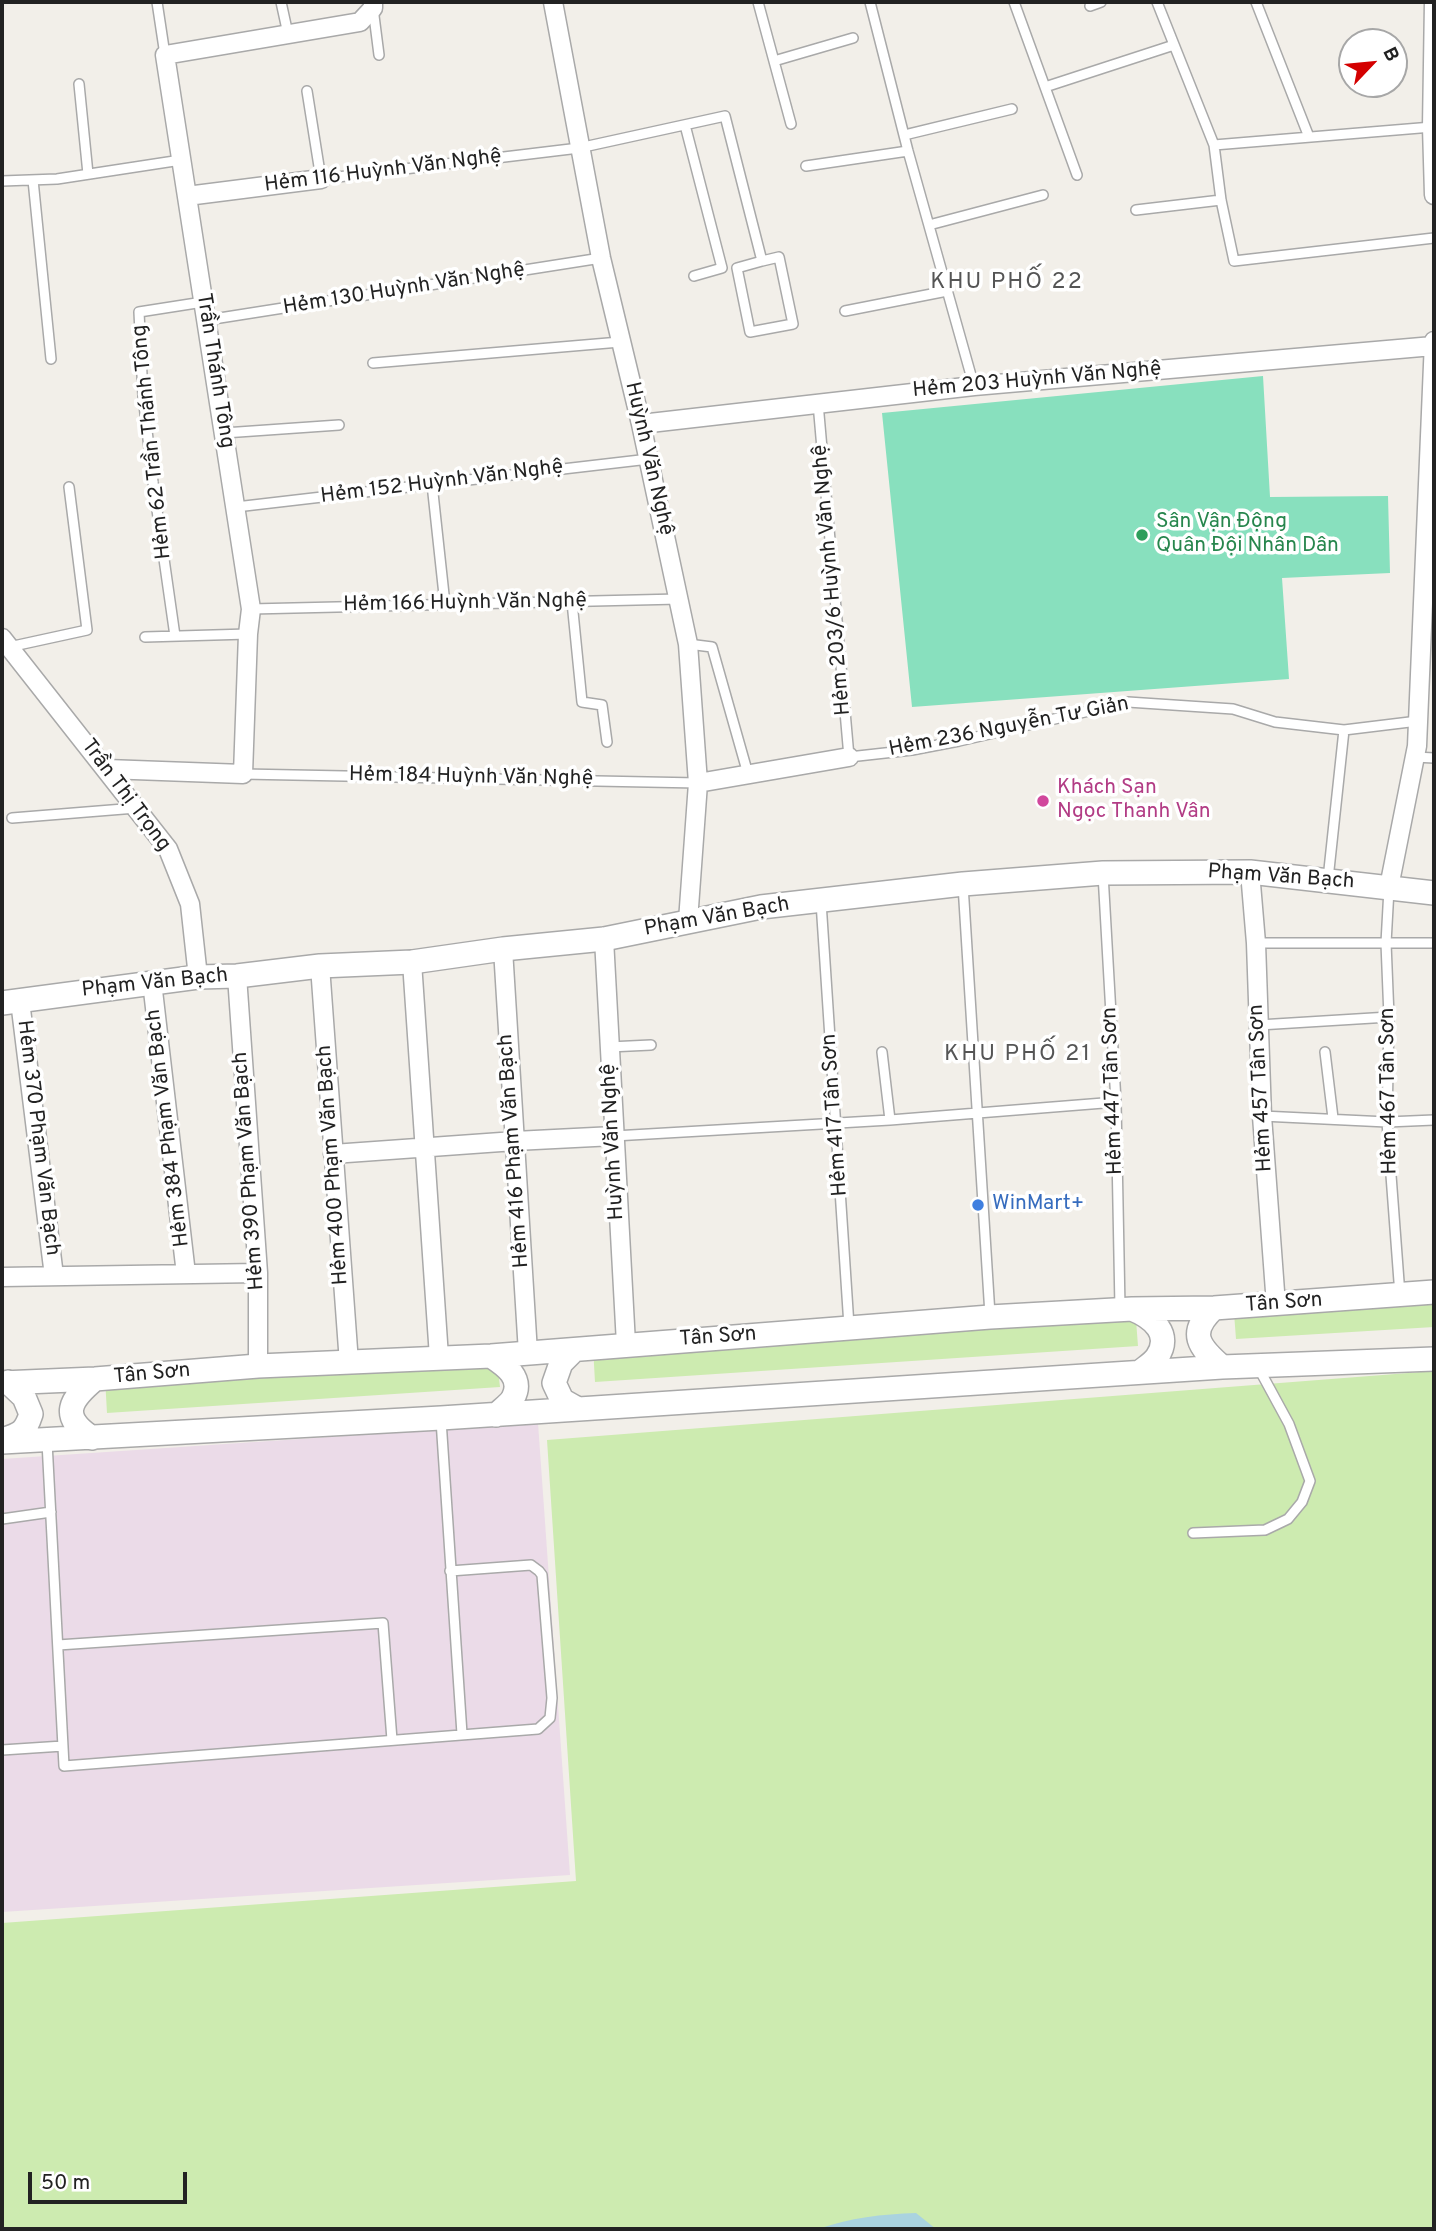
<!DOCTYPE html>
<meta charset="utf-8">
<style>
body{margin:0}
#map{position:relative;width:1436px;height:2231px;overflow:hidden;background:#f2efe9;font-family:Overpass,sans-serif}
canvas{display:block}
.frame{position:absolute;inset:0;border:4px solid #222;pointer-events:none}
.north{position:absolute;left:1338px;top:28px;width:70px;height:70px;box-sizing:border-box;background:#fff;border:2px solid #a7a7a7;border-radius:50%;rotate:64deg;font-size:19px;font-weight:700;line-height:28px;text-align:center;color:#222}
.north::after{content:'';display:block;margin:auto;width:24px;height:32px;background:#d40000;clip-path:polygon(50% 0,100% 100%,50% 72%,0 100%)}
.scale{position:absolute;left:28px;top:2172px;width:159px;height:32px;box-sizing:border-box;border:4px solid #222;border-top:0;padding-left:9px;font-size:21px;line-height:24px;white-space:nowrap;color:#222;-webkit-text-stroke:5px #fff;paint-order:stroke}
</style>
<div id="map">
<canvas width="1436" height="2231"></canvas>
<div class="frame"></div>
<div class="north">B</div>
<div class="scale">50 m</div>
</div>
<script>
const c = document.querySelector('canvas').getContext('2d');
c.lineJoin = 'round';
function fill(path, color) { c.fillStyle = color; c.fill(path, 'evenodd'); }
function stroke(path, color, width, dash) { c.strokeStyle = color; c.lineWidth = width; c.lineCap = dash ? 'butt' : 'round'; c.setLineDash(dash || []); c.stroke(path); }
function label(font, color, halo, rows, align = 'center') {
  c.font = font + ' Overpass,sans-serif'; c.lineWidth = 7; c.setLineDash([]); c.textBaseline = 'middle'; c.strokeStyle = halo; c.fillStyle = color; for (const [text, x, y, turn = 0] of rows) {
    c.save(); c.translate(x, y); c.rotate((+turn || 0) * Math.PI / 180); c.textAlign = isNaN(turn) ? turn : align; if (halo) c.strokeText(text, 0, 0); c.fillText(text, 0, 0); c.restore();
  }
}
fill(new Path2D(`
 M 538,1423 L 570,1875 L 2,1912 L 2,1459 Z`), '#ebdbe8');
fill(new Path2D(`
 M 1434,1288 L 1434,1327 L 1236,1339 L 1233,1300 Z
 M 1135,1307 L 1138,1346 L 595,1382 L 593,1347 Z
 M 496,1354 L 500,1387 L 107,1413 L 105,1378 Z
 M 1434,1371 L 1434,2229 L 2,2229 L 2,1923 L 576,1881 L 547,1440 Z`), '#cdebb0');
fill(new Path2D(`
 M 1263,376 L 1270,497 L 1388,496 L 1390,573 L 1282,578 L 1289,679 L 912,707 L 882,413 Z`), '#88e0be');
fill(new Path2D(`
 M 916,2213 L 936,2229 L 818,2229 C 850,2218 882,2214 916,2213 Z`), '#aad3df');
const service = new Path2D(`
 M 157,2 L 165,55
 M 281,2 L 288,34
 M 758,2 L 791,124
 M 870,2 L 908,151 L 974,386
 M 1014,2 L 1077,175
 M 1157,2 L 1214,145 L 1221,200 L 1234,261 L 1434,238
 M 1256,2 L 1309,137
 M 1090,6 L 1101,2
 M 373,8 L 379,55
 M 774,61 L 853,38
 M 79,84 L 88,174
 M 1045,87 L 1174,45
 M 307,91 L 321,179 L 579,148 L 725,116 L 762,261 L 779,257 L 793,324 L 750,332 L 737,268 L 762,261
 M 685,125 L 722,268 L 694,276
 M 904,135 L 1012,109
 M 1214,145 L 1432,127
 M 806,166 L 908,151
 M 33,180 L 51,359
 M 2,181 L 57,179 L 181,160
 M 1136,210 L 1221,200
 M 929,225 L 1043,195
 M 845,311 L 947,291
 M 207,320 L 601,258
 M 373,363 L 620,342
 M 818,403 L 849,757 L 912,750 L 959,741 L 1128,702 L 1233,709 L 1275,722 L 1344,730 L 1418,721
 M 224,433 L 339,425
 M 432,484 L 445,604
 M 236,507 L 649,459
 M 572,602 L 582,702 L 602,705 L 607,742
 M 251,609 L 679,599
 M 175,636 L 153,482 L 143,396 L 139,312 L 203,302
 M 145,637 L 248,634
 M 688,644 L 712,647 L 748,774
 M 9,647 L 87,630 L 69,487
 M 1415,757 L 1434,758
 M 243,774 L 698,783
 M 12,818 L 136,808
 M 1103,874 L 1116,1102 L 1120,1308
 M 1328,879 L 1344,730
 M 963,885 L 990,1315
 M 1389,889 L 1386,943 L 1389,1017 L 1387,1122 L 1400,1295
 M 821,902 L 849,1326
 M 1256,943 L 1434,943
 M 1259,1025 L 1389,1017
 M 609,1047 L 651,1045
 M 882,1052 L 890,1120
 M 1325,1052 L 1333,1118
 M 1262,1116 L 1387,1122 L 1434,1120
 M 614,1136 L 890,1120 L 1116,1102
 M 441,1420 L 462,1734
 M 47,1442 L 64,1766 L 538,1729 L 550,1718 L 552,1698 L 542,1575 L 539,1571 L 531,1565 L 450,1571
 M 2,1519 L 51,1512
 M 1193,1533 L 1265,1530 L 1288,1519 L 1302,1502 L 1310,1481 L 1289,1424 L 1258,1367
 M 58,1645 L 383,1623 L 392,1740
 M 2,1750 L 63,1746`);
const minor = new Path2D(`
 M 553,2 L 601,258 L 641,424 L 688,644 L 698,783 L 688,921
 M 1434,2 L 1432,127 L 1434,195
 M 187,196 L 321,179
 M 641,424 L 974,386 L 1433,346
 M 2,638 L 168,849 L 190,904 L 198,977
 M 107,769 L 243,774 L 248,634 L 251,609 L 165,55 L 360,22 L 373,8 L 373,2
 M 698,783 L 849,757
 M 1250,872 L 1256,943 L 1262,1116 L 1276,1305
 M 1389,887 L 1417,746 L 1434,341
 M 604,939 L 626,1344
 M 503,949 L 528,1353
 M 412,962 L 439,1357
 M 320,966 L 349,1363
 M 237,976 L 258,1273 L 258,1366
 M 152,982 L 186,1274
 M 20,1001 L 54,1276
 M 333,1154 L 515,1141 L 614,1136
 M 2,1277 L 258,1273`);
const tertiary = new Path2D(`
 M 2,1003 L 198,977 L 237,976 L 320,966 L 412,962 L 503,949 L 604,939 L 761,907 L 963,884 L 1103,873 L 1250,872 L 1434,893
 M 1214,1308 C 1187,1333 1199,1347 1222,1367
 M 1132,1309 C 1152,1317 1173,1334 1157,1357 C 1153,1363 1146,1367 1140,1372
 M 574,1350 L 561,1363 L 554,1383 L 562,1400 L 578,1409
 M 491,1356 C 505,1365 524,1378 513,1398 C 510,1404 501,1410 496,1415
 M 2,1383 L 95,1379 L 258,1366 L 491,1356 L 990,1317 L 1132,1309 L 1214,1308 L 1434,1292
 M 92,1438 C 59,1416 70,1400 95,1379
 M 2,1440 C 20,1434 25,1433 31,1414 L 24,1397 L 8,1382
 M 2,1442 L 441,1418 L 1222,1367 L 1434,1359`);
stroke(service, '#a9a9a9', 12);
stroke(minor, '#a9a9a9', 21);
stroke(tertiary, '#a9a9a9', 26);
stroke(service, '#fff', 9);
stroke(minor, '#fff', 18);
stroke(tertiary, '#fff', 23);
for (const [x, y, r, color] of [
 [1142,535,7,"#2e9e5b"],
 [1043,801,7,"#d1479c"],
 [978,1205,7,"#3f7fe0"]
]) { const dot = new Path2D(); dot.arc(x, y, r, 0, 2 * Math.PI); c.fillStyle = color; c.fill(dot); stroke(dot, '#fff', 2.5); }
label('21px', '#222', '#fff', [
 ["Hẻm 116 Huỳnh Văn Nghệ",383,172,-7],
 ["Hẻm 130 Huỳnh Văn Nghệ",404,290,-9],
 ["Trần Thánh Tông",214,371,81],
 ["Hẻm 203 Huỳnh Văn Nghệ",1037,381,-5],
 ["Hẻm 62 Trần Thánh Tông",153,442,-96],
 ["Huỳnh Văn Nghệ",648,459,77],
 ["Hẻm 152 Huỳnh Văn Nghệ",442,483,-7],
 ["Hẻm 203/6 Huỳnh Văn Nghệ",833,580,-95],
 ["Hẻm 166 Huỳnh Văn Nghệ",465,604,-1],
 ["Hẻm 236 Nguyễn Tư Giản",1009,728,-11],
 ["Hẻm 184 Huỳnh Văn Nghệ",471,778,1],
 ["Trần Thị Trọng",125,796,53],
 ["Phạm Văn Bạch",1281,878,4],
 ["Phạm Văn Bạch",717,918,-10],
 ["Phạm Văn Bạch",155,984,-6],
 ["Hẻm 457 Tân Sơn",1262,1088,-93],
 ["Hẻm 447 Tân Sơn",1114,1091,-92],
 ["Hẻm 467 Tân Sơn",1390,1091,-91],
 ["Hẻm 417 Tân Sơn",836,1115,-94],
 ["Hẻm 384 Phạm Văn Bạch",169,1128,-97],
 ["Hẻm 370 Phạm Văn Bạch",37,1138,83],
 ["Huỳnh Văn Nghệ",614,1142,-93],
 ["Hẻm 416 Phạm Văn Bạch",515,1151,-94],
 ["Hẻm 400 Phạm Văn Bạch",334,1165,-94],
 ["Hẻm 390 Phạm Văn Bạch",250,1171,-94],
 ["Tân Sơn",1284,1304,-4],
 ["Tân Sơn",718,1338,-4],
 ["Tân Sơn",152,1375,-5]
]);
label('21px', '#27864d', '#fff', [
 ["Sân Vận Động",1156,523],
 ["Quân Đội Nhân Dân",1156,547]
], 'left');
label('21px', '#b23c85', '#fff', [
 ["Khách Sạn",1057,789],
 ["Ngọc Thanh Vân",1057,813]
], 'left');
label('21px', '#366cbe', '#fff', [
 ["WinMart+",992,1205]
], 'left');
c.letterSpacing = '2px';
label('23px', '#555', '#fff', [
 ["KHU PHỐ 22",1007,283],
 ["KHU PHỐ 21",1018,1055]
]);
c.letterSpacing = '0px';
</script>
